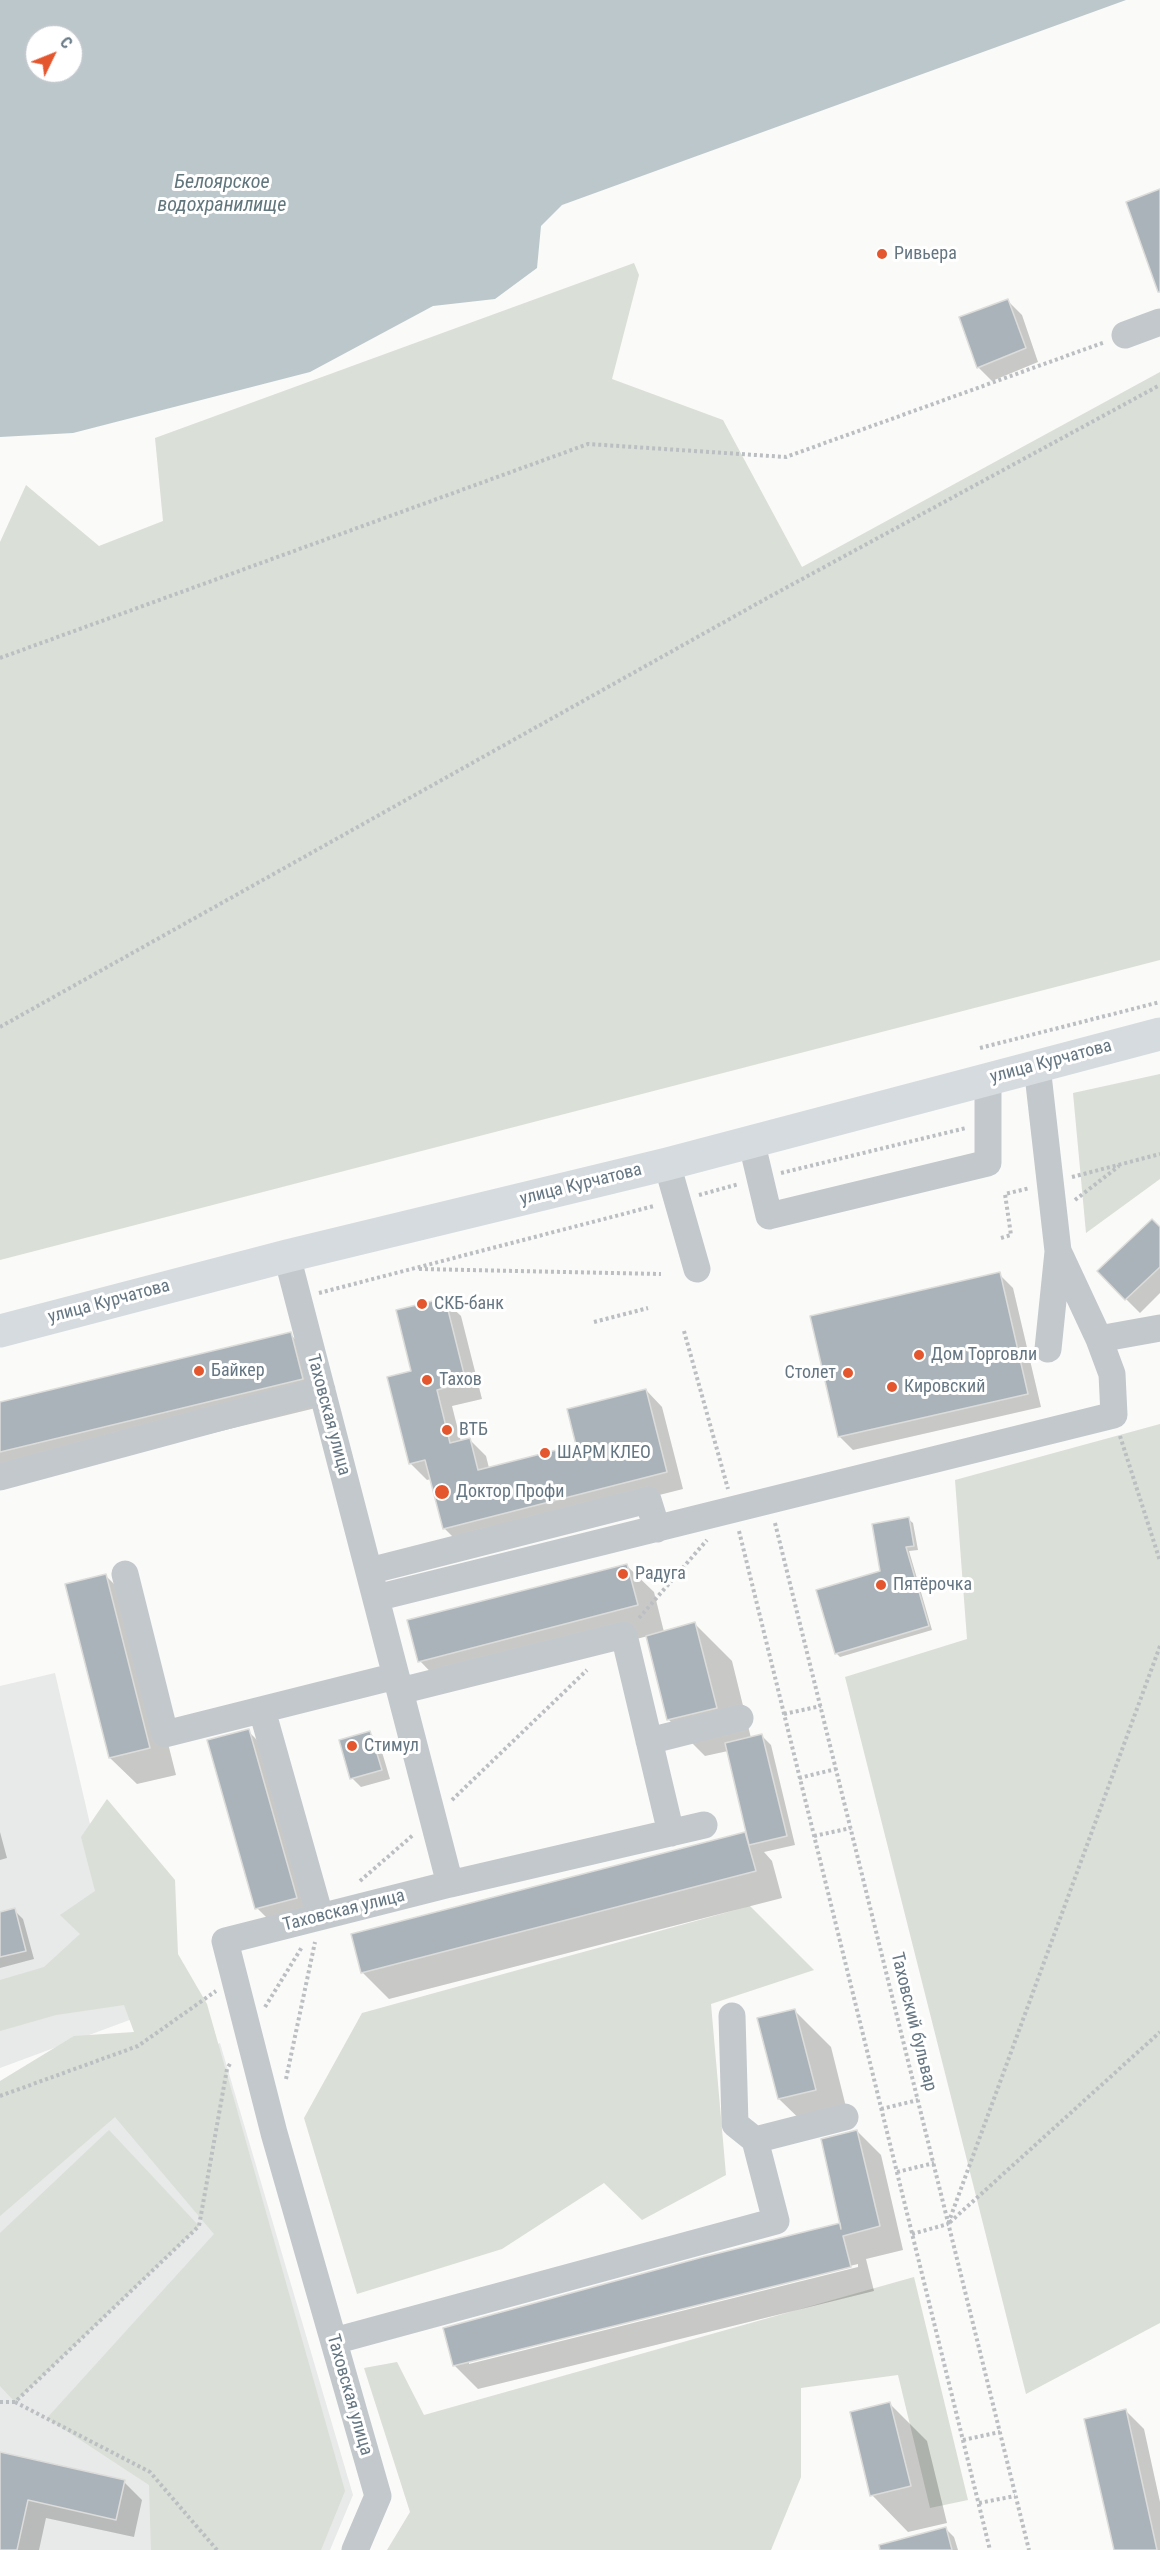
<!DOCTYPE html>
<meta charset="utf-8">
<style>
body{margin:0}
#map{position:relative;width:1160px;height:2550px;overflow:hidden;background:#fafaf8;font-family:"Roboto Condensed",sans-serif}
canvas{display:block}
.north{position:absolute;left:24px;top:24px;width:60px;height:60px;box-sizing:border-box;background:#fff;border:2px solid #c1c8cd;border-radius:50%;rotate:47deg;font-size:16px;font-weight:700;line-height:24px;text-align:center;color:#657683}
.north::after{content:'';display:block;margin:auto;width:21px;height:27px;background:#e4572e;clip-path:polygon(50% 0,100% 100%,50% 72%,0 100%)}
</style>
<div id="map">
<canvas width="1160" height="2550"></canvas>
<div class="north">С</div>
</div>
<script>
const c = document.querySelector('canvas').getContext('2d');
c.lineJoin = 'round';
function fill(path, color) { c.fillStyle = color; c.fill(path, 'evenodd'); }
function stroke(path, color, width, dash) { c.strokeStyle = color; c.lineWidth = width; c.lineCap = dash ? 'butt' : 'round'; c.setLineDash(dash || []); c.stroke(path); }
function label(font, color, halo, rows, align = 'center') {
  c.font = font + ' "Roboto Condensed",sans-serif'; c.lineWidth = 6; c.setLineDash([]); c.textBaseline = 'middle'; c.strokeStyle = halo; c.fillStyle = color; for (const [text, x, y, turn = 0] of rows) {
    c.save(); c.translate(x, y); c.rotate((+turn || 0) * Math.PI / 180); c.textAlign = isNaN(turn) ? turn : align; if (halo) c.strokeText(text, 0, 0); c.fillText(text, 0, 0); c.restore();
  }
}
fill(new Path2D(`
 M 55,1673 L 135,2018 L 0,2068 L 0,1686 Z
 M 220,2043 L 353,2495 L 330,2550 L 0,2550 L 0,2146 Z`), '#e8e9e9');
fill(new Path2D(`
 M 634,263 L 639,275 L 612,379 L 723,420 L 802,567 L 1160,372 L 1160,960 L 0,1260 L 0,542 L 26,485 L 99,546 L 163,521 L 155,438 Z
 M 1160,1074 L 1160,1179 L 1086,1233 L 1073,1093 Z
 M 1160,1424 L 1160,2323 L 1026,2394 L 845,1677 L 967,1639 L 955,1480 Z
 M 107,1799 L 175,1880 L 178,1954 L 207,2004 L 345,2491 L 321,2550 L 151,2550 L 149,2485 L 47,2418 L 214,2234 L 115,2117 L 0,2216 L 0,2081 L 74,2036 L 134,2032 L 124,2005 L 56,2015 L 0,2031 L 0,1980 L 44,1967 L 80,1934 L 60,1915 L 95,1891 L 81,1837 Z
 M 750,1906 L 814,1970 L 711,2004 L 726,2175 L 642,2220 L 604,2183 L 502,2249 L 357,2294 L 304,2118 L 362,2013 Z
 M 109,2130 L 199,2226 L 15,2402 L 0,2386 L 0,2233 Z
 M 914,2277 L 968,2500 L 930,2508 L 898,2375 L 801,2388 L 801,2477 L 771,2550 L 387,2550 L 410,2512 L 364,2368 L 397,2362 L 424,2415 Z`), '#dadfd7');
fill(new Path2D(`
 M 0,0 L 1126,0 L 562,205 L 541,226 L 537,268 L 495,299 L 433,306 L 310,372 L 73,433 L 0,437 ZM 36,36 L 72,36 L 72,72 L 36,72 Z`), '#bbc7cb');
fill(new Path2D(`
 M 1008,301 L 1022,315 L 1038,362 L 992,381 L 978,367 Z
 M 1160,1229 L 1160,1293 L 1140,1313 L 1126,1299 Z
 M 999,1274 L 1013,1288 L 1041,1407 L 853,1450 L 840,1437 Z
 M 444,1300 L 461,1316 L 482,1399 L 452,1406 L 461,1442 L 470,1440 L 486,1456 L 489,1468 L 578,1446 L 646,1390 L 662,1407 L 683,1489 L 461,1545 L 444,1528 L 431,1479 L 427,1480 L 410,1463 L 413,1372 Z
 M 290,1334 L 317,1361 L 328,1405 L 0,1485 L 0,1404 Z
 M 908,1519 L 913,1523 L 918,1550 L 909,1551 L 932,1630 L 840,1657 L 836,1653 Z
 M 627,1566 L 654,1592 L 664,1632 L 695,1624 L 732,1661 L 751,1738 L 762,1736 L 771,1745 L 795,1845 L 764,1852 L 772,1861 L 782,1898 L 389,1999 L 362,1972 L 745,1834 L 749,1838 L 728,1751 L 705,1756 L 668,1719 L 648,1636 L 446,1688 L 420,1661 Z
 M 105,1575 L 132,1602 L 176,1775 L 137,1784 L 110,1758 Z
 M 248,1731 L 275,1758 L 323,1924 L 284,1935 L 257,1908 Z
 M 370,1733 L 379,1742 L 390,1779 L 361,1787 L 352,1778 Z
 M 0,1832 L 7,1858 L 0,1860 Z
 M 14,1910 L 23,1919 L 34,1959 L 0,1968 L 0,1914 Z
 M 794,2010 L 831,2047 L 851,2127 L 816,2135 L 779,2099 Z
 M 857,2131 L 881,2155 L 903,2250 L 866,2259 L 874,2291 L 478,2389 L 454,2365 L 843,2228 ZM 858,2264 L 858,2267 L 469,2364 L 469,2360 Z
 M 890,2404 L 927,2441 L 947,2523 L 908,2532 L 872,2495 Z
 M 1126,2411 L 1144,2429 L 1160,2502 L 1160,2550 L 1116,2550 Z
 M 0,2453 L 124,2482 L 142,2500 L 134,2537 L 46,2518 L 39,2550 L 0,2550 Z
 M 945,2528 L 954,2537 L 958,2550 L 909,2550 Z`), '#0003');
const building = new Path2D(`
 M 1160,189 L 1160,292 L 1158,292 L 1126,202 Z
 M 1008,299 L 1026,348 L 977,368 L 959,317 Z
 M 1152,1219 L 1160,1227 L 1160,1267 L 1125,1300 L 1097,1271 Z
 M 1000,1272 L 1028,1394 L 838,1437 L 810,1316 Z
 M 445,1298 L 466,1382 L 437,1390 L 450,1443 L 470,1438 L 478,1470 L 576,1445 L 567,1409 L 646,1389 L 667,1472 L 443,1529 L 425,1460 L 409,1464 L 387,1377 L 411,1371 L 396,1310 Z
 M 291,1332 L 303,1379 L 0,1452 L 0,1402 Z
 M 909,1517 L 914,1546 L 906,1547 L 929,1626 L 835,1654 L 816,1590 L 880,1571 L 872,1524 Z
 M 627,1564 L 638,1605 L 418,1662 L 407,1620 Z
 M 106,1574 L 150,1748 L 109,1758 L 65,1584 Z
 M 695,1622 L 717,1708 L 667,1720 L 646,1636 Z
 M 249,1729 L 297,1898 L 255,1909 L 207,1740 Z
 M 370,1731 L 382,1770 L 350,1779 L 339,1740 Z
 M 762,1734 L 787,1836 L 749,1845 L 725,1743 Z
 M 745,1832 L 756,1871 L 361,1973 L 351,1934 Z
 M 15,1908 L 26,1951 L 0,1957 L 0,1912 Z
 M 795,2009 L 816,2090 L 778,2099 L 757,2018 Z
 M 857,2130 L 880,2226 L 843,2236 L 851,2267 L 453,2366 L 443,2328 L 703,2257 L 840,2223 L 841,2229 L 821,2139 Z
 M 890,2402 L 911,2486 L 870,2496 L 850,2412 Z
 M 1126,2409 L 1157,2550 L 1114,2550 L 1084,2419 Z
 M 0,2452 L 125,2480 L 116,2520 L 28,2500 L 17,2550 L 0,2550 Z
 M 946,2527 L 952,2550 L 880,2550 L 879,2545 Z`);
fill(building, '#aab3b9');
stroke(building, '#dcdcda', 1.5);
stroke(new Path2D(`
 M 0,658 L 588,444 L 786,457 L 1105,342
 M 0,1027 L 769,597 L 1160,385
 M 980,1048 L 1160,1002
 M 781,1173 L 966,1128
 M 1072,1177 L 1160,1154
 M 699,1195 L 739,1184
 M 1075,1200 L 1119,1166
 M 1001,1238 L 1011,1235 L 1005,1194 L 1030,1188
 M 419,1269 L 661,1274
 M 319,1293 L 654,1206
 M 594,1322 L 648,1308
 M 684,1331 L 728,1489
 M 1120,1436 L 1160,1561
 M 775,1523 L 1029,2550
 M 739,1531 L 990,2550
 M 639,1618 L 707,1540
 M 1160,1646 L 948,2224 L 1160,2032
 M 784,1714 L 821,1706
 M 799,1778 L 836,1769
 M 452,1800 L 587,1670
 M 814,1836 L 851,1828
 M 360,1881 L 413,1835
 M 265,2007 L 302,1947
 M 286,2079 L 315,1942
 M 0,2096 L 138,2046 L 216,1991
 M 881,2109 L 918,2100
 M 897,2172 L 934,2163
 M 912,2234 L 948,2224
 M 0,2402 L 15,2402 L 199,2226 L 227,2069 L 231,2062
 M 15,2402 L 150,2472 L 217,2550
 M 963,2440 L 1000,2432
 M 979,2503 L 1015,2496`), '#bbbfc2', 4, [3, 3]);
stroke(new Path2D(`
 M 1125,335 L 1160,322
 M 751,1140 L 769,1216 L 988,1163 L 988,1079
 M 667,1164 L 697,1269
 M 287,1256 L 450,1884 L 225,1941 L 274,2133 L 378,2496 L 355,2550
 M 1099,1339 L 1160,1328
 M 1048,1349 L 1058,1252
 M 0,1477 L 322,1390
 M 369,1571 L 648,1500 L 657,1529
 M 125,1574 L 165,1734 L 396,1676
 M 376,1598 L 1114,1415 L 1112,1374 L 1099,1339 L 1058,1251 L 1037,1066
 M 400,1691 L 624,1635 L 671,1833
 M 262,1710 L 320,1916
 M 649,1741 L 740,1718
 M 450,1884 L 704,1825
 M 755,2140 L 845,2117
 M 334,2341 L 776,2221 L 755,2140 L 735,2124 L 732,2016`), '#c3c8cc', 27);
stroke(new Path2D(`
 M 0,1331 L 287,1256 L 667,1164 L 1160,1034`), '#d6dbdf', 33);
for (const [x, y, r, color] of [
 [882,254,6,"#e4572e"],
 [422,1304,6,"#e4572e"],
 [919,1355,6,"#e4572e"],
 [199,1371,6,"#e4572e"],
 [848,1373,6,"#e4572e"],
 [427,1380,6,"#e4572e"],
 [892,1387,6,"#e4572e"],
 [447,1430,6,"#e4572e"],
 [545,1453,6,"#e4572e"],
 [442,1492,8,"#e4572e"],
 [623,1574,6,"#e4572e"],
 [881,1585,6,"#e4572e"],
 [352,1746,6,"#e4572e"]
]) { const dot = new Path2D(); dot.arc(x, y, r, 0, 2 * Math.PI); c.fillStyle = color; c.fill(dot); stroke(dot, '#fff', 2); }
label('18px', '#657683', '#fff', [
 ["Ривьера",894,254],
 ["СКБ-банк",434,1304],
 ["Дом Торговли",931,1355],
 ["Байкер",211,1371],
 ["Столет",836,1373,"right"],
 ["Тахов",439,1380],
 ["Кировский",904,1387],
 ["ВТБ",459,1430],
 ["ШАРМ КЛЕО",557,1453],
 ["Доктор Профи",456,1492],
 ["Радуга",635,1574],
 ["Пятёрочка",893,1585],
 ["Стимул",364,1746]
], 'left');
label('18px', '#657683', '#fff', [
 ["улица Курчатова",1051,1062,-15],
 ["улица Курчатова",581,1185,-14],
 ["улица Курчатова",109,1302,-15],
 ["Таховская улица",328,1415,75],
 ["Таховская улица",344,1911,-14],
 ["Таховский бульвар",913,2022,76],
 ["Таховская улица",349,2395,74]
]);
label('italic 20px', '#60757c', '#fff', [
 ["Белоярское",222,183],
 ["водохранилище",222,206]
]);
</script>
